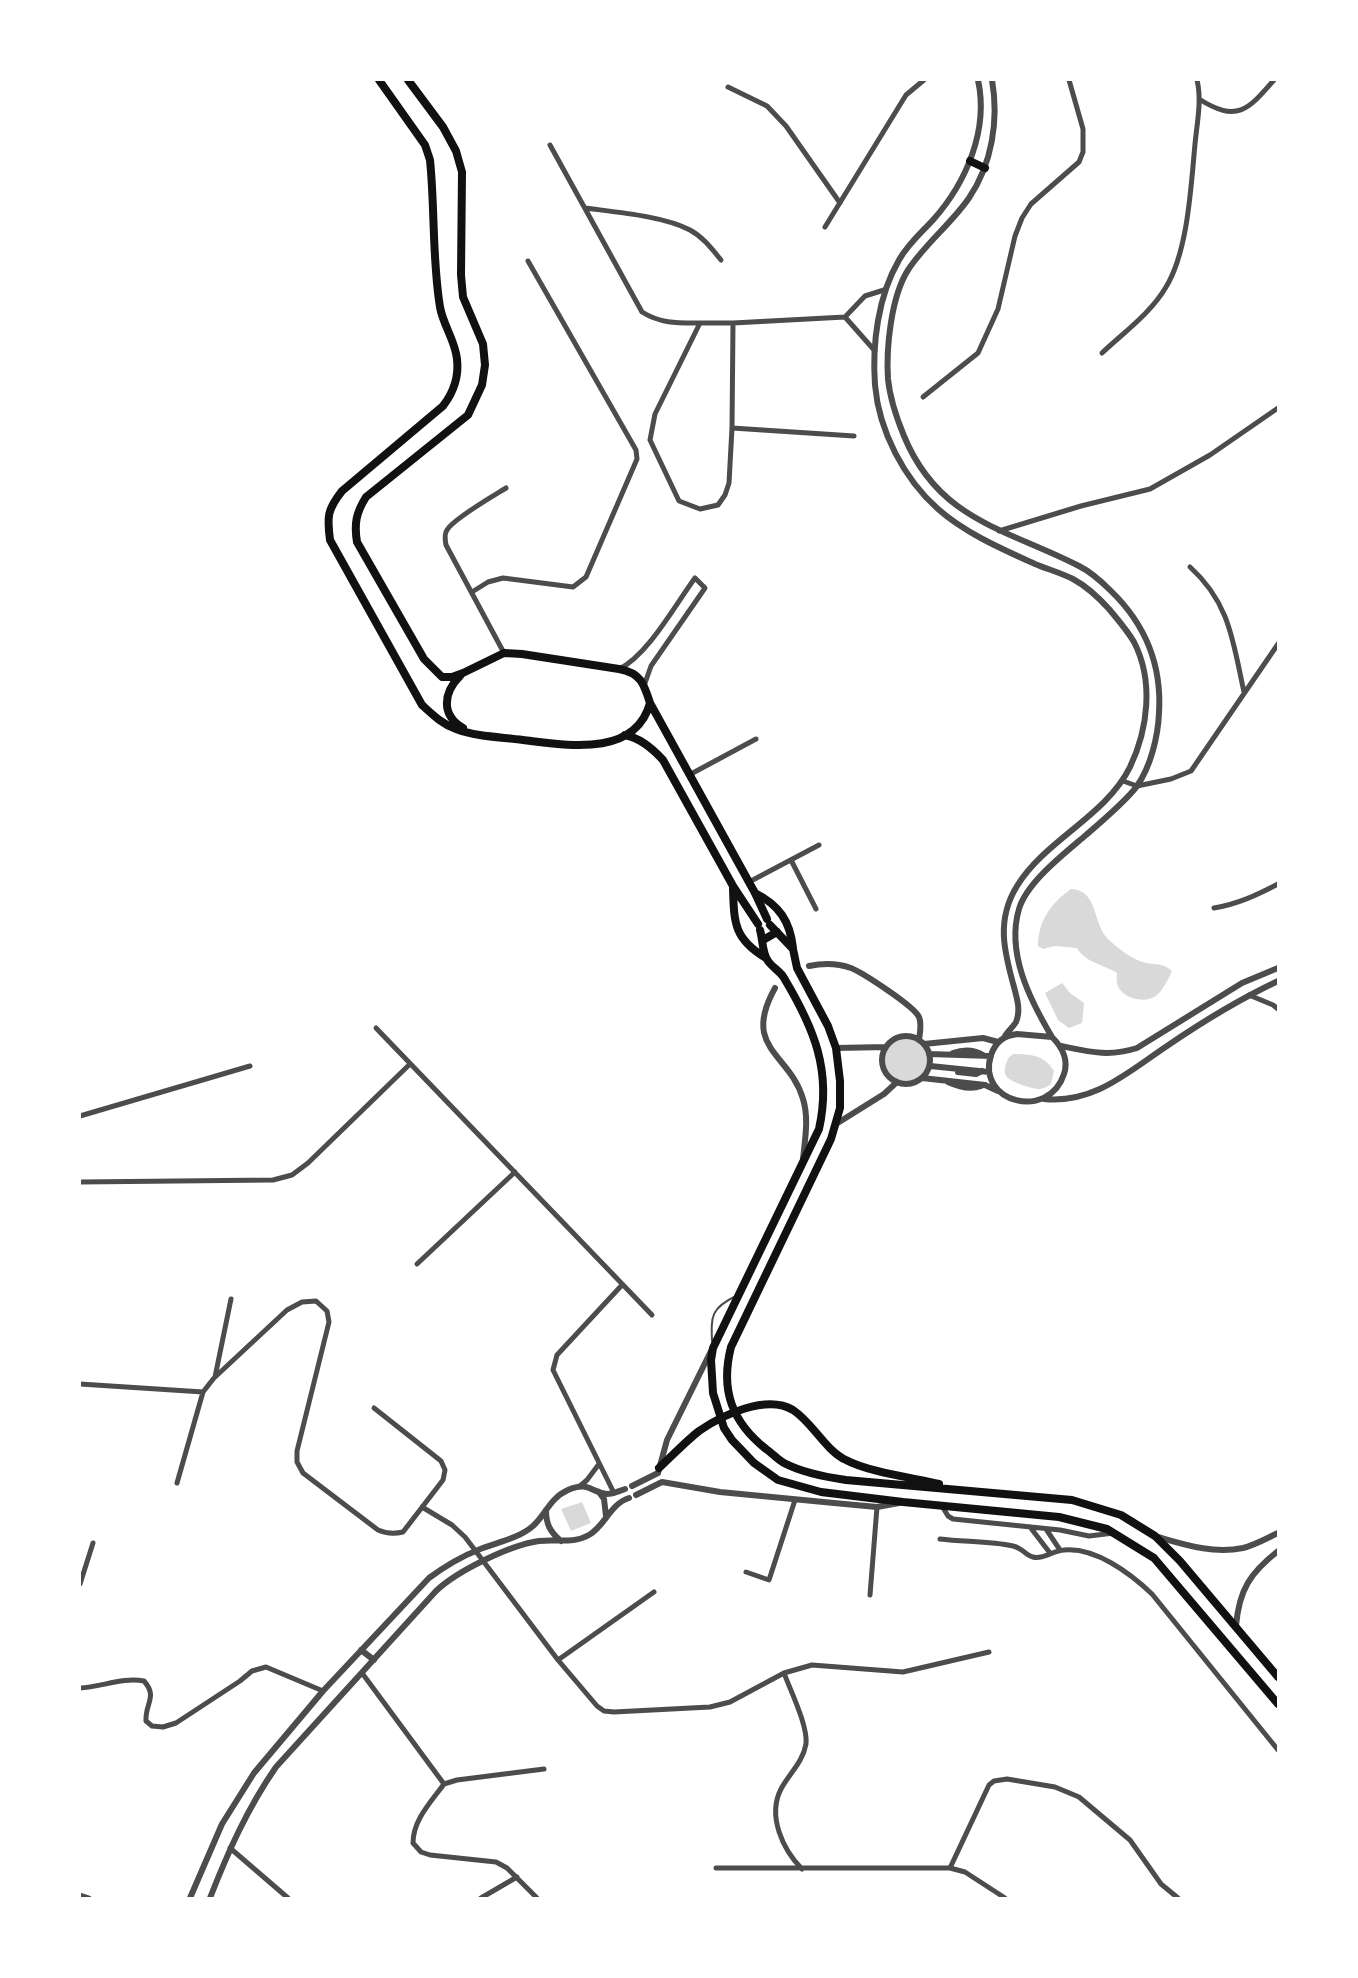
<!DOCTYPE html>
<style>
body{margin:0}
#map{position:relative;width:1358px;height:1978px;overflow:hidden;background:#fff;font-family:"Nunito Sans",sans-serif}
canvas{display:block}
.frame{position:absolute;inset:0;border:81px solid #fff;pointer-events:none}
</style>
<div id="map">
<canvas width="1358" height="1978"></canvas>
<div class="frame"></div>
</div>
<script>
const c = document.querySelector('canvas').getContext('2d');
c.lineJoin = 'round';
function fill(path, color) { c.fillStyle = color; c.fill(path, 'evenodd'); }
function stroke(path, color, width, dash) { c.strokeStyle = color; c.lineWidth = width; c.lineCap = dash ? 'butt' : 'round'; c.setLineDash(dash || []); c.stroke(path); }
fill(new Path2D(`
 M 1071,889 C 1098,890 1092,921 1107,938 C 1117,948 1133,960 1146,963 C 1156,965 1164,963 1172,971 C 1169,978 1163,990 1157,995 C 1145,1005 1120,998 1117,983 C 1116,979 1117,976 1117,973 C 1103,964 1086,963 1077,948 L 1055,946 L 1043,949 L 1038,946 C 1038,921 1051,903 1071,889 Z
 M 1062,983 L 1070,993 L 1084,1003 L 1082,1023 L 1069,1028 L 1058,1020 L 1045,993 Z
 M882 1060a24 24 0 1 1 48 0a24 24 0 1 1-48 0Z
 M 1013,1054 C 1031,1054 1044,1055 1054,1071 L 1051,1084 C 1047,1087 1043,1089 1038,1089 C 1030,1088 1010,1082 1006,1076 C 1003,1070 1006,1063 1009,1057 Z
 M 582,1502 L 591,1523 L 571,1531 L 561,1509 Z`), '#d9d9d9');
stroke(new Path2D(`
 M 712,1341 C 711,1316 711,1308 736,1296`), '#4c4c4c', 2);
stroke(new Path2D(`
 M 728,87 L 767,106 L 786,126 L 840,203
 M 1199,99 C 1237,123 1248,110 1274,80
 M 550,145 L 642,312 C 661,324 679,323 700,323
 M 585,208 C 615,212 664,216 690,230 C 703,237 712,249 721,260
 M 825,227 L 906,95 L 924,80
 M 845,317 L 875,351
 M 733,323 L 732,428 L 729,483 L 725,495 L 718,505 L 700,509 L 679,501 L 650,440 L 655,414 L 700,323 L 733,323 L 845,317 L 865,296 L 884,290
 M 1102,353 C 1123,333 1151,313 1166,287 C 1188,251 1191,186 1195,144 C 1197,123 1202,100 1197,80
 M 923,397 L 978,353 L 998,309 L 1015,236 L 1022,218 L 1031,204 L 1079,162 L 1083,152 L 1083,129 L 1069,80
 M 732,428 L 854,436
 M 999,531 L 1081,506 L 1150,489 L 1210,455 L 1278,408
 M 1190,567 C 1230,603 1233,642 1244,692
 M 472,592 L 488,582 L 503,578 L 573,587 L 586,577 L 637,459 L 636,450 L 528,261
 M 504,653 L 446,545 C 445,540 444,534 447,530 C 453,519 493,496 506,488
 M 619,669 C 648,655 675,605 695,578 L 705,588 L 651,666 L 644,686
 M 689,775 L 756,739
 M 1123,781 L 1137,786 L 1171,779 L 1191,771 L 1278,644
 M 791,860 L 816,909
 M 749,882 L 819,845
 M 1214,908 C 1238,904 1257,895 1278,884
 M 1249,995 L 1273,1005 L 1278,1009
 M 376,1028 L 652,1315
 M 80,1116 L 250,1066
 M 80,1182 L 273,1180 L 292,1175 L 308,1163 L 410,1064
 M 417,1264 L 515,1172
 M 215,1377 L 231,1299
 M 80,1384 L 203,1392 L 214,1378 L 287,1310 L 302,1302 L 316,1301 L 327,1311 L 329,1322 L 297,1451 L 297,1462 L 303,1473 L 378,1530 C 387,1534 394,1534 403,1532 L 443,1480 L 445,1470 L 441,1461 L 374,1408
 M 177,1483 L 203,1392
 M 580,1486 L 587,1480 L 599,1464
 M 614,1493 L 553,1370 L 557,1355 L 622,1285
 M 942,1506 L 948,1516 L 953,1519 L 1060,1530 L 1089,1536 L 1114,1533
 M 422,1507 L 452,1525 L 465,1537 L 558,1660 L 597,1706 L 604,1711 L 614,1712 L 710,1707 L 730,1702 L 784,1673 L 812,1665 L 903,1672 L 989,1652
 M 1030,1527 L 1050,1553
 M 1046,1529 L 1060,1550
 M 940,1539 C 964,1542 990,1541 1013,1546 C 1022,1548 1026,1555 1033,1557 C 1043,1560 1054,1550 1064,1550 C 1095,1547 1130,1573 1152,1594 L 1278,1750
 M 746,1572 L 769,1580 L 795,1500
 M 80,1584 L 93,1543
 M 870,1595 L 877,1507
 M 558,1660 L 654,1592
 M 362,1673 L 444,1784
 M 784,1673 C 791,1692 808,1726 806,1744 C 803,1762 789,1774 781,1789 C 767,1816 783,1850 802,1869
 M 80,1688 C 101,1687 123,1677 144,1681 C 158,1697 145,1703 146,1721 L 152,1726 L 163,1727 L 176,1723 L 240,1681 L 252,1671 L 266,1667 L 323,1691
 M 444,1784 C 431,1802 413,1820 413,1843 L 421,1852 L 430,1855 L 496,1862 L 507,1868 L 537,1898
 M 444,1784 L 457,1780 L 544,1769
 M 230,1848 L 288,1898
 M 716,1868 L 950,1868 L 965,1872 L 1005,1898
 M 950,1868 L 989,1785 L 994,1781 L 1007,1779 L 1055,1787 L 1079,1797 L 1130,1840 L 1161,1884 L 1178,1898
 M 80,1895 L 89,1898
 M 481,1898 L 517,1877`), '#4c4c4c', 5);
stroke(new Path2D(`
 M 978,80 C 989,130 966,183 933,220 C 921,233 908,244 899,260 C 878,296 872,344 875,385 C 879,431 904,479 938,509 C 965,533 1002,549 1035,564 C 1047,569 1061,573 1073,579 C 1086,586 1099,598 1109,609 C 1118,620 1127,630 1134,642 C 1154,681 1148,729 1130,767 C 1106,816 1045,840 1017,886 C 996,920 1004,951 1014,987 C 1017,999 1021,1010 1016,1022 C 1014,1026 1008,1031 1005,1036
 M 992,80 C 999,120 992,164 969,198 C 951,224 925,244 908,270 C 891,297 886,348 888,379 C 890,399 897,419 904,436 C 939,521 1007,529 1079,566 C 1091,572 1102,582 1111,591 C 1145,624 1162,665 1159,713 C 1158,736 1151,766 1137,786 C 1127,800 1100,823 1086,835 C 1065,853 1027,882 1019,909 C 1006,953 1030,1000 1052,1037
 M 809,966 C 823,963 837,963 851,968 C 863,973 914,1006 919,1017 C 922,1024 920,1032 919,1040
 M 775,988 C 741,1049 790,1053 803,1099 C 809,1118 805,1139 803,1159
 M 1017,1034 L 1052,1037 C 1062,1047 1069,1059 1064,1074 C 1049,1121 976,1103 991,1055 C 996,1041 1004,1036 1017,1034 Z
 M882 1060a24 24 0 1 1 48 0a24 24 0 1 1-48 0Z
 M 924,1044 L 983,1038 L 998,1042
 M 1061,1046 C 1090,1052 1109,1057 1137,1048 L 1242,983 L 1278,968
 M 836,1048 L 886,1047
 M 953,1053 C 964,1049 973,1049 983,1055
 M 929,1054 L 991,1056
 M 930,1066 L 989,1072
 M 958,1072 L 976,1074 L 982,1071
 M 922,1078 L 985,1085 L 998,1091
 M 948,1082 C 959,1087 970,1090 981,1086
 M 1044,1099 C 1094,1104 1128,1072 1167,1046 C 1202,1022 1240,999 1278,981
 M 836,1124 L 884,1094 L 897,1082
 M 658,1473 L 667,1440 L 711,1351
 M 632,1486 L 658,1473
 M 599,1492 L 604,1499 L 606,1516
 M 636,1495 L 662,1482 L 720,1492 L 834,1503 L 877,1507 L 899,1503
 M 546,1510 C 546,1524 550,1532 561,1541
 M 1158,1537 C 1186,1545 1213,1554 1243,1548 C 1255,1545 1267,1538 1278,1533
 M 1236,1626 C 1239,1590 1250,1573 1278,1551
 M 361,1650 L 374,1660
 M 190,1898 L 222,1824 L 254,1773 L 323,1691 L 429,1578 C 444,1567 460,1557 478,1550 C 495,1543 518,1539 533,1526 C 546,1514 550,1498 568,1490 C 589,1481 590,1492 607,1494 C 613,1494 619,1491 625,1489
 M 210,1898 C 228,1852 247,1809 276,1767 L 436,1591 C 457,1571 510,1545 539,1541 C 557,1539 573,1544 589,1535 C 605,1526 610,1504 629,1498`), '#4c4c4c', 6);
stroke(new Path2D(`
 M 379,80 L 425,145 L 430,160 C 435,209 432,259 440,307 C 443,325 455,340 457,359 C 459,376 453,393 443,406 L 342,491 C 327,510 327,517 330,540 L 422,705 C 433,715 442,724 456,729 C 477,737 501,737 523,740 C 566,745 635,758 650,703
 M 408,80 L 443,127 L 456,151 L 462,172 L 461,275 L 463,297 L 483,344 L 485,365 L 482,385 L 468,415 L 366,497 C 356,513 354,524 357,542 L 424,659 L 442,677 L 452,677 L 463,673 L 504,653 L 522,654 L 619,669 C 641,673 644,684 650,703 L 755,893 L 767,919
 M 970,161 L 985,168
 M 460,676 C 443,693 441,715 463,728
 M 625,735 C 640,738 653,749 663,760 L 733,886 L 758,924
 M 733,888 C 734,923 734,939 766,958
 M 755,893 C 779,905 790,921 793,948
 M 770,925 L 793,949 L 797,968 L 828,1026 L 836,1048 L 840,1081 L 840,1108 L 831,1139 L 731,1347 C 720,1390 732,1422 766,1449 C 772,1453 777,1459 784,1463 C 803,1473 825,1477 846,1480 L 1072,1500 L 1121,1515 L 1155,1536 L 1180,1561 L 1278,1677
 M 760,930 C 763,940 762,953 768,961 C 773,968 781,972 784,978 C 814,1028 832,1071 819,1129 L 713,1348 L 711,1360 L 713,1393 L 724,1428 L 732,1440 L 754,1463 L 778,1480 L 821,1492 L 903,1502 L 1059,1517 L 1107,1529 L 1154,1558 L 1278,1704
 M 659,1468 C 672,1456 685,1442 699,1431 C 722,1415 767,1394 793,1410 C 813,1423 825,1450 846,1460 C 868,1472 914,1478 939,1484`), '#111', 8);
stroke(new Path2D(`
 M 763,940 L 777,932`), '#111', 8);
</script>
